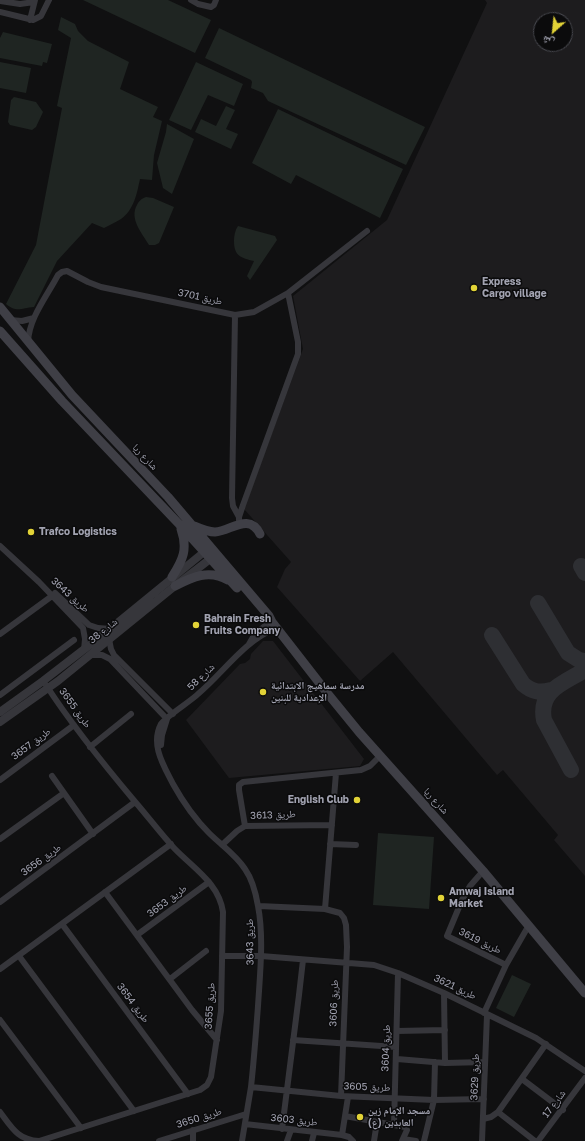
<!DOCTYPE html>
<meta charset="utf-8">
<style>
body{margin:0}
#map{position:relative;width:585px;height:1141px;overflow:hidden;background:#101011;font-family:"Golos Text","Noto Naskh Arabic",sans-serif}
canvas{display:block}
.north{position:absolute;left:533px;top:12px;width:40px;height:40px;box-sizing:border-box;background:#0b0b0c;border:1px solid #47484e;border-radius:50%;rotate:207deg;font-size:11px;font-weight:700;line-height:16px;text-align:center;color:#a2a3b1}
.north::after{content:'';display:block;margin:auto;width:14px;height:18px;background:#e2d337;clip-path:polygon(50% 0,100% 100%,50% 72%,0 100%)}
</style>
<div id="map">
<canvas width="585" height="1141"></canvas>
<div class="north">ش</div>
</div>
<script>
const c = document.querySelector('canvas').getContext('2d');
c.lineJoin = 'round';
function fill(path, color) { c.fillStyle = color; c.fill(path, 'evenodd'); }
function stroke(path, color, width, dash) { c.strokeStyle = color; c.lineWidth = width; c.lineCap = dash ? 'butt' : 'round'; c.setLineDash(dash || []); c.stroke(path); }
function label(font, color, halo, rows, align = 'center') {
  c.font = font + ' "Golos Text","Noto Naskh Arabic",sans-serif'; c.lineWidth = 3; c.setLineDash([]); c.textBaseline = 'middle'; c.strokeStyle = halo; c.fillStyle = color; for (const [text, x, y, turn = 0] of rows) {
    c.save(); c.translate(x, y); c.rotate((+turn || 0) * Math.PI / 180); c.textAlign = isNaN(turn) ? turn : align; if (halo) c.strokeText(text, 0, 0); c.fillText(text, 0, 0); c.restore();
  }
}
fill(new Path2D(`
 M 485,0 L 585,0 L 585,876 L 554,840 L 558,835 L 503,770 L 497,775 L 393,652 L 360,681 L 277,587 L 285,569 L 291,562 L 244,509 L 303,349 L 293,296 L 387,220 L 487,3 ZM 541,20 L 565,20 L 565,44 L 541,44 Z
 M 263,641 L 273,641 L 364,759 L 360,766 L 229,778 L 186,720 L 240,664 L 245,663 L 250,659 L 251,654 Z`), '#1d1c1e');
fill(new Path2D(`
 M 83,0 L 168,0 L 211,20 L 195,53 Z
 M 61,17 L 75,24 L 78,31 L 88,41 L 129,62 L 120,89 L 158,107 L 153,117 L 162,121 L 154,155 L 152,180 L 140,179 C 137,193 134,210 121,219 C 116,222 110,225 104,228 L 92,223 L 57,261 L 34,307 C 21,308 17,313 6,304 L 36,245 L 62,108 L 57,106 L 71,38 L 58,30 Z
 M 219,28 L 425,127 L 406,165 L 268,101 L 263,93 L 251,88 L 252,82 L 251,80 L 205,58 Z
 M 3,32 L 52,44 L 47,63 L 43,62 L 42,66 L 0,58 L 0,38 Z
 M 0,62 L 31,68 L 26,93 L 0,88 Z
 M 196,62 L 243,84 L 234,106 L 208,95 L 191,130 L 169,120 Z
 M 14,97 L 36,102 L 43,112 L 36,127 L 32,130 L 10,125 L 8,122 L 11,100 Z
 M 226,106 L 235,110 L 226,129 L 238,134 L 231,149 L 195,132 L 201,119 L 216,126 Z
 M 278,109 L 403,169 L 380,218 L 296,175 L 291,184 L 252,163 Z
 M 167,124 L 194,139 L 172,194 L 163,188 L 157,163 L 166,132 Z
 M 146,197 L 153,198 L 174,207 L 159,243 L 155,245 L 149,245 C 142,233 129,219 137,205 C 139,201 141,199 146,197 Z
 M 238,226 L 275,236 L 277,240 L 250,280 L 247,276 L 254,261 C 241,258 234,256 234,241 C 234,236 235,230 238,226 Z
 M 378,833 L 434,837 L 429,909 L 373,905 Z
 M 512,975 L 531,984 L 514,1017 L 496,1008 Z`), '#1f2522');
stroke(new Path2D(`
 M 581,566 L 585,573
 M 538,603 L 568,653 L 579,660 L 585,661
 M 492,635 L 523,684 C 532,692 539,693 551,690
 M 571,770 L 544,720 C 538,690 564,683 585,670`), '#2e2f33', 16);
stroke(new Path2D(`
 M 191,0 L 198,4 L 211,7 L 214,5 L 216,0
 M 0,1 L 20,4 L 34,2
 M 0,12 L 33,20 L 41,16 L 49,0
 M 30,20 L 35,0
 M 235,315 L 232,498 L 233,506 L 239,517
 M 10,320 L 22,321 L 34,318
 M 28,342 C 29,318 47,296 58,275 L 62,272 L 67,271 L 88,282 L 101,287 L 235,315 L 254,312 L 288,293 L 367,231
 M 239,524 L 239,517 L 243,505 L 298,354 L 298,342 L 288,293
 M 0,546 L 39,582 L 83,628 L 85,639 L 84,650
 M 55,593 L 89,625 L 98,628 L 110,629
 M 0,634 L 52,596
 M 109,639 L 111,649 L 114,655 L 173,714
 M 249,644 C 254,634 262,627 272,622
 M 90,655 L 102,655 L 110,659 L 167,719
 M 0,695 L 74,640
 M 161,745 L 162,735 L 167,719
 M 90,747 L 131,714
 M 52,776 L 93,834
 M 0,780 L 74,725
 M 245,826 L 239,790 L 239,785 L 243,782 L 361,770 L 370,766 L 380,756
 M 0,839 L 64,793
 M 330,844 L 356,845
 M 222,845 L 237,831 L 245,826 L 332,825
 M 483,871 L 470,886 L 462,900 L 447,936 L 506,965
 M 105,892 L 192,1010 L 217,1040
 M 0,902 L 135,802
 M 259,906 L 325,909 L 340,913 L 344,918 L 346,925 L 347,947 L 341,1096
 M 325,909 L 336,773
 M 62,924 L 188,1094
 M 137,935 L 209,882
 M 19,956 L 134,1111
 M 222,956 L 261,956 L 374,965 L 398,973 L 444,993 L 536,1038 L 585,1071
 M 0,969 L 171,844
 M 170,979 L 206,951
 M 444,993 L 445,1063
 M 484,1013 L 506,965 L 529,925
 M 0,1020 L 81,1128
 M 397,1031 L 445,1030
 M 293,1040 L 396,1047
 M 397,1059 L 445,1063 L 485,1062
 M 522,1079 L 563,1110
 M 251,1087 L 341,1096 L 434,1100 L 484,1099
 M 348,1097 L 342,1135 L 349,1137 L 353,1141
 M 0,1112 C 12,1128 18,1140 39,1141 L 200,1090 L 207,1085 L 211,1077 L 221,1011 L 223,912 C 219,883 193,868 174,848 C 161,834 149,818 137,804 C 105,766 73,727 46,685
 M 498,1112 L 535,1141
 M 345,1116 L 405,1127 L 407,1130 L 402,1141
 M 483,1119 L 491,1117 L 498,1112 L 546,1044
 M 245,1124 L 342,1135
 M 394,1125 L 398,973
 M 282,1129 L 299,995 L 303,960
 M 403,1139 L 416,1141
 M 159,1141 L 246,1114
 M 193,1141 L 193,1130
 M 242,1141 C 245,1123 248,1105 251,1087 C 254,1060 256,1033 258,1006 C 260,974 264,937 258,906 C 256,894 252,879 245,869 C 235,854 221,845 209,833 C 194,818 183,802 173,784 C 164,766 150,745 161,724 C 164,718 191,701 198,694 C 224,672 244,641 276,628
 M 287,1141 L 291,1130
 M 312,1141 L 314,1133
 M 374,1141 L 377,1122
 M 424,1141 L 434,1100 L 435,1062
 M 482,1141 L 487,1015
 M 538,1141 L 585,1078`), '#36363b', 6);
stroke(new Path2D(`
 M 0,712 L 43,681 L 100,637 L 209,548
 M 0,722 L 58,681 L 175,586 L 214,556`), '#36363b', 8);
stroke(new Path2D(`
 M 0,307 L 72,395 L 168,497 L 269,616 L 272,622 L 328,694 L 359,732 L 483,871 L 585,993
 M 0,331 L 62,401 L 179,524 L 237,588
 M 194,526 C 201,529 208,532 215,532 C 231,531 249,512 260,534
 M 172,577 C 183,560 188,549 181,529
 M 175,586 C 192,577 209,569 228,580`), '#3f3f46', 9);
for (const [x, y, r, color] of [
 [474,288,4,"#e2d337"],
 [31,532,4,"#e2d337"],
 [196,625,4,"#e2d337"],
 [263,692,4,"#e2d337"],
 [357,800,4,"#e2d337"],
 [441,898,4,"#e2d337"],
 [360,1117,4,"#e2d337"]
]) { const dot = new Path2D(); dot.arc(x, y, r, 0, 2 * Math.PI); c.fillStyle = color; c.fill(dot); stroke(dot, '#0b0b0c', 1.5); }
label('bold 10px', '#a2a3b1', '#0b0b0c', [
 ["Express",482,282],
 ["Cargo village",482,294],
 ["Trafco Logistics",39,532],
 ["Bahrain Fresh",204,619],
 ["Fruits Company",204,631],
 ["مدرسة سماهيج الابتدائية",271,686],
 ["الإعدادية للبنين",271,698],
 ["English Club",349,800,"right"],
 ["Amwaj Island",449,892],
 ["Market",449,904],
 ["مسجد الإمام زين",368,1111],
 ["العابدين (ع)",368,1123]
], 'left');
label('10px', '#a2a3b1', '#0b0b0c', [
 ["طريق 3701",200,297,12],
 ["شارع ريا",145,457,47],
 ["طريق 3643",70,595,42],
 ["شارع 38",103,631,-39],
 ["شارع 58",201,677,-44],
 ["طريق 3655",75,708,54],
 ["طريق 3657",31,744,-37],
 ["شارع ريا",436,801,48],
 ["طريق 3613",273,815,-2],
 ["طريق 3656",41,860,-36],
 ["طريق 3653",167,901,-37],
 ["طريق 3619",480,941,26],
 ["طريق 3643",250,942,-91],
 ["طريق 3621",455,987,25],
 ["طريق 3654",133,1003,53],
 ["طريق 3606",334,1003,-88],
 ["طريق 3655",210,1006,-86],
 ["طريق 3604",386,1048,-88],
 ["طريق 3629",475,1077,-88],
 ["طريق 3605",367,1087,2],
 ["شارع 17",554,1104,-53],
 ["طريق 3650",199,1118,-17],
 ["طريق 3603",294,1120,6]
]);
</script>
